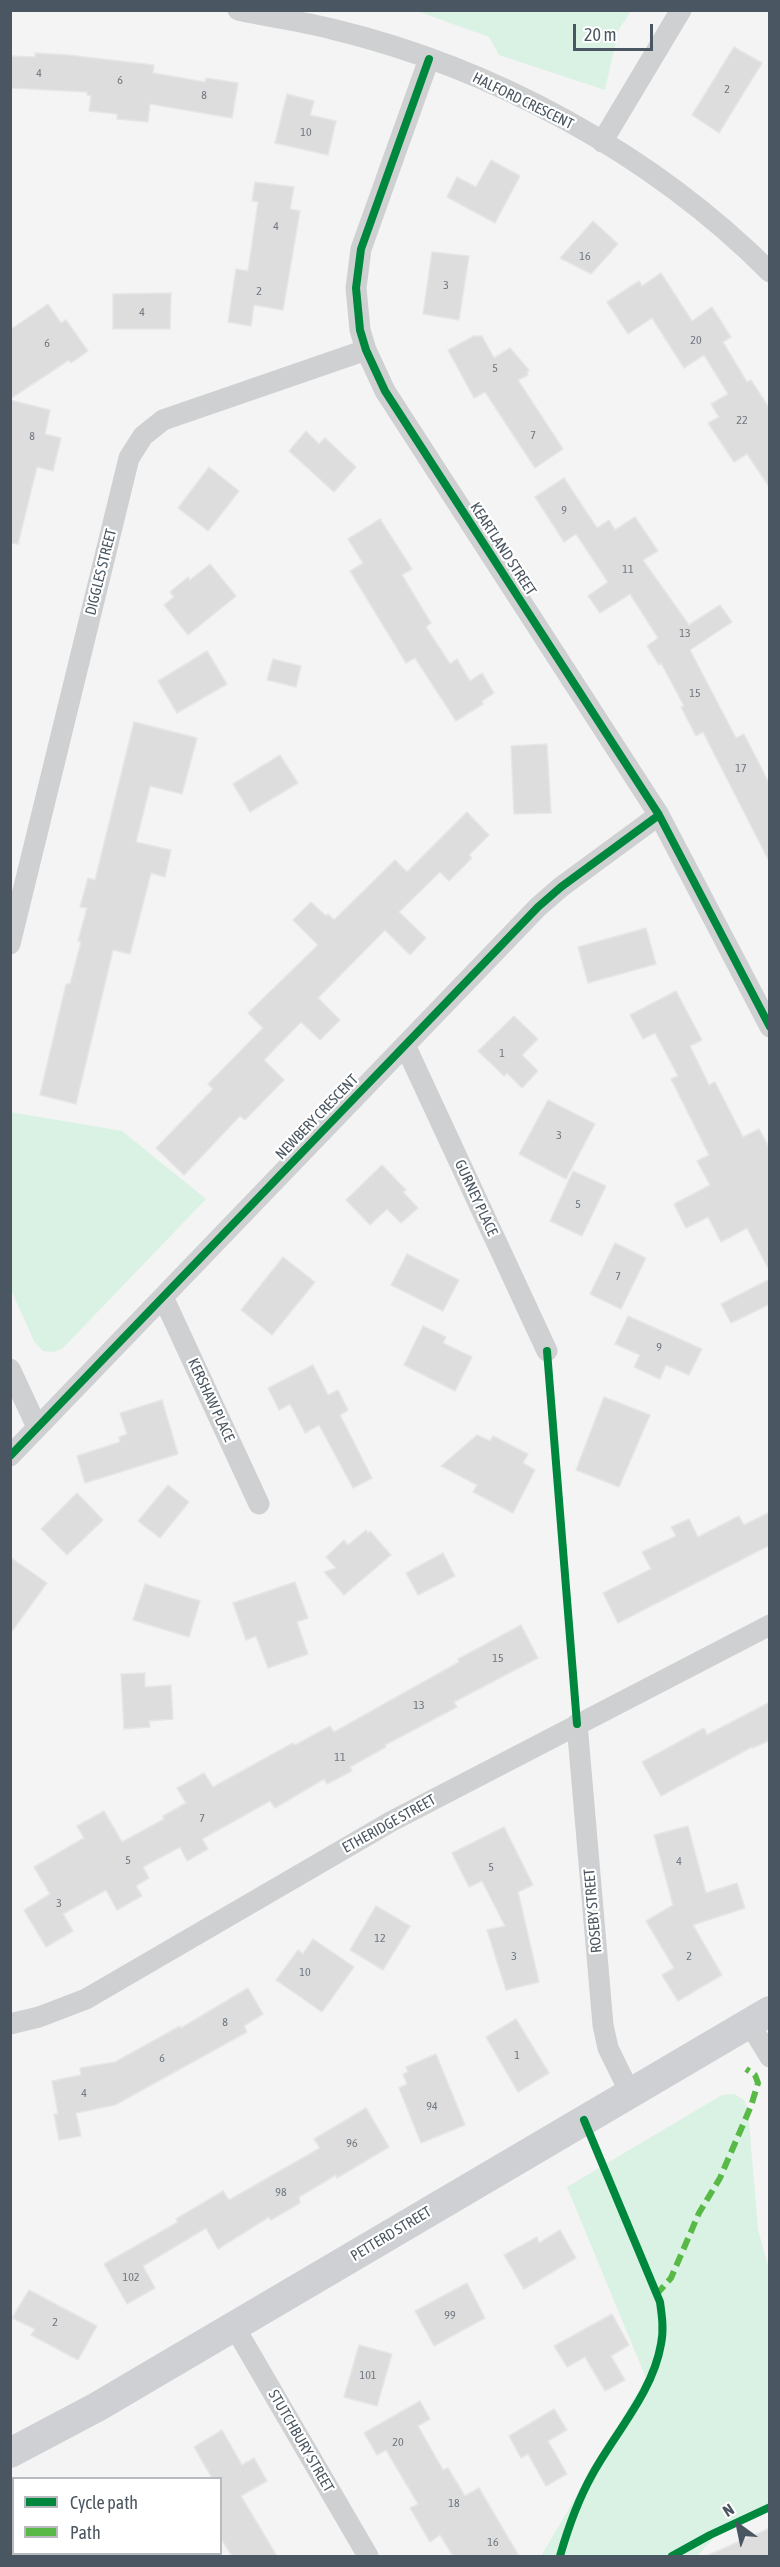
<!DOCTYPE html>
<style>
body{margin:0}
#map{position:relative;width:780px;height:2567px;overflow:hidden;background:#f4f4f4;font-family:"Asap Condensed",sans-serif}
canvas{display:block}
.frame{position:absolute;inset:0;border:12px solid #4a5661;pointer-events:none}
.legend{position:absolute;left:12px;top:2477px;width:210px;height:78px;box-sizing:border-box;background:#fff;border:2px solid #b7bbc0;margin:0;padding:8px 10px;list-style:none;font-size:18px;color:#4a5661}
.legend li{display:flex;align-items:center;gap:12px;height:30px}
.legend b{width:30px;border:2px solid #b7bbc0}
.north{position:absolute;left:708px;top:2495px;width:60px;height:60px;-webkit-text-stroke:4px #fff;paint-order:stroke;rotate:327deg;font-size:16px;font-weight:700;line-height:24px;text-align:center;color:#4a5661}
.north::after{content:'';display:block;margin:auto;width:21px;height:27px;background:#4a5661;clip-path:polygon(50% 0,100% 100%,50% 72%,0 100%)}
.scale{position:absolute;left:573px;top:24px;width:80px;height:27px;box-sizing:border-box;border:3px solid #4a5661;border-top:0;padding-left:8px;font-size:18px;line-height:21px;white-space:nowrap;color:#4a5661;-webkit-text-stroke:4px #fff;paint-order:stroke}
</style>
<div id="map">
<canvas width="780" height="2567"></canvas>
<div class="frame"></div>
<ul class="legend">
<li><b style="height:8px;background:#00873e"></b>Cycle path</li>
<li><b style="height:8px;background:#58b947"></b>Path</li>
</ul>
<div class="north">N</div>
<div class="scale">20 m</div>
</div>
<script>
const c = document.querySelector('canvas').getContext('2d');
c.lineJoin = 'round';
function fill(path, color) { c.fillStyle = color; c.fill(path, 'evenodd'); }
function stroke(path, color, width, dash) { c.strokeStyle = color; c.lineWidth = width; c.lineCap = dash ? 'butt' : 'round'; c.setLineDash(dash || []); c.stroke(path); }
function label(font, color, halo, rows, align = 'center') {
  c.font = font + ' "Asap Condensed",sans-serif'; c.lineWidth = 4.5; c.setLineDash([]); c.textBaseline = 'middle'; c.strokeStyle = halo; c.fillStyle = color; for (const [text, x, y, turn = 0] of rows) {
    c.save(); c.translate(x, y); c.rotate((+turn || 0) * Math.PI / 180); c.textAlign = isNaN(turn) ? turn : align; if (halo) c.strokeText(text, 0, 0); c.fillText(text, 0, 0); c.restore();
  }
}
fill(new Path2D(`
 M 417,11 L 631,10 L 631,11 L 618,31 L 605,90 L 499,55 L 489,37 Z
 M 10,1112 L 122,1131 L 206,1199 L 63,1348 L 54,1352 L 43,1351 L 35,1343 L 11,1290 Z
 M 734,2094 L 744,2100 L 748,2110 L 758,2230 L 769,2268 L 769,2512 L 715,2537 L 697,2556 L 541,2556 L 646,2378 L 567,2187 L 722,2095 Z`), '#d9f2e3');
const building = new Path2D(`
 M 734,47 L 762,63 L 719,133 L 692,115 Z
 M 35,53 L 68,55 L 154,65 L 153,73 L 205,82 L 206,78 L 238,83 L 232,118 L 150,104 L 148,122 L 117,119 L 117,114 L 89,111 L 91,96 L 87,95 L 87,92 L 10,88 L 10,56 L 35,57 Z
 M 287,94 L 314,101 L 310,115 L 336,121 L 328,155 L 275,143 Z
 M 491,160 L 520,176 L 495,223 L 447,197 L 457,177 L 476,187 Z
 M 255,182 L 294,187 L 290,209 L 300,211 L 283,310 L 254,305 L 251,326 L 228,322 L 236,269 L 248,271 L 258,202 L 252,201 Z
 M 593,221 L 618,244 L 591,274 L 560,258 Z
 M 432,252 L 469,256 L 459,320 L 423,314 Z
 M 661,273 L 692,321 L 712,307 L 731,337 L 723,342 L 747,382 L 751,380 L 770,409 L 770,488 L 747,454 L 734,462 L 708,423 L 719,417 L 711,404 L 728,394 L 704,355 L 684,368 L 652,318 L 628,334 L 607,302 L 639,281 L 642,286 Z
 M 171,293 L 170,329 L 113,329 L 113,294 Z
 M 48,304 L 61,323 L 66,320 L 88,351 L 71,363 L 69,360 L 10,399 L 10,330 Z
 M 474,336 L 482,336 L 494,358 L 510,348 L 529,370 L 527,372 L 528,375 L 518,380 L 563,449 L 535,468 L 485,392 L 474,398 L 448,350 Z
 M 10,400 L 50,410 L 45,434 L 61,438 L 53,471 L 37,467 L 18,544 L 10,543 Z
 M 306,431 L 319,444 L 325,438 L 356,467 L 334,492 L 289,451 Z
 M 209,467 L 239,491 L 208,531 L 178,508 Z
 M 564,478 L 597,528 L 609,520 L 615,530 L 635,517 L 658,551 L 643,560 L 689,625 L 720,605 L 732,622 L 690,650 L 736,738 L 744,734 L 770,785 L 770,863 L 703,732 L 696,736 L 681,707 L 684,706 L 661,663 L 659,665 L 647,646 L 658,638 L 630,594 L 600,613 L 588,596 L 608,582 L 576,534 L 564,542 L 535,497 Z
 M 380,519 L 412,569 L 402,575 L 431,623 L 426,627 L 450,664 L 457,659 L 470,681 L 482,673 L 494,693 L 482,701 L 483,704 L 456,721 L 415,658 L 406,663 L 350,571 L 363,563 L 348,539 Z
 M 210,564 L 236,596 L 188,635 L 164,605 L 174,597 L 170,592 L 188,577 L 190,580 Z
 M 207,651 L 227,684 L 177,713 L 158,681 Z
 M 273,659 L 301,666 L 296,687 L 267,680 Z
 M 134,722 L 197,738 L 182,794 L 150,786 L 136,842 L 171,850 L 165,877 L 151,873 L 130,954 L 113,950 L 76,1104 L 40,1095 L 66,984 L 70,984 L 81,942 L 78,941 L 87,908 L 80,907 L 88,878 L 95,880 Z
 M 547,744 L 551,813 L 514,814 L 511,746 Z
 M 280,755 L 298,783 L 250,812 L 233,784 Z
 M 467,812 L 489,835 L 469,855 L 472,858 L 449,881 L 440,872 L 399,912 L 426,938 L 410,955 L 385,930 L 318,998 L 340,1020 L 320,1040 L 301,1022 L 264,1060 L 284,1080 L 245,1120 L 240,1116 L 184,1175 L 156,1148 L 213,1089 L 208,1084 L 263,1028 L 248,1013 L 318,945 L 293,920 L 311,902 L 326,916 L 328,914 L 334,920 L 395,860 L 407,872 Z
 M 646,928 L 656,964 L 588,983 L 578,947 Z
 M 676,991 L 702,1040 L 690,1046 L 709,1085 L 715,1082 L 743,1137 L 759,1129 L 770,1149 L 770,1272 L 747,1228 L 721,1242 L 708,1217 L 686,1228 L 674,1204 L 710,1185 L 697,1161 L 709,1155 L 671,1079 L 678,1076 L 655,1033 L 643,1039 L 630,1015 Z
 M 514,1016 L 538,1039 L 522,1055 L 538,1071 L 522,1088 L 507,1073 L 504,1076 L 478,1051 Z
 M 548,1100 L 595,1124 L 566,1179 L 519,1154 Z
 M 382,1165 L 406,1190 L 403,1192 L 418,1208 L 401,1223 L 387,1209 L 370,1225 L 346,1200 Z
 M 573,1171 L 606,1186 L 582,1236 L 550,1221 Z
 M 615,1243 L 646,1258 L 621,1309 L 590,1294 Z
 M 407,1254 L 459,1280 L 443,1311 L 391,1285 Z
 M 283,1257 L 315,1282 L 272,1335 L 241,1310 Z
 M 770,1279 L 770,1304 L 731,1323 L 721,1304 Z
 M 628,1316 L 702,1349 L 689,1375 L 666,1365 L 660,1379 L 634,1367 L 640,1355 L 615,1344 Z
 M 423,1326 L 446,1337 L 443,1343 L 472,1357 L 455,1391 L 404,1365 Z
 M 313,1365 L 328,1395 L 338,1390 L 348,1410 L 340,1415 L 372,1478 L 353,1488 L 319,1425 L 305,1433 L 290,1404 L 279,1410 L 268,1388 Z
 M 604,1397 L 650,1415 L 619,1487 L 576,1470 Z
 M 162,1400 L 178,1454 L 85,1483 L 77,1456 L 120,1442 L 119,1437 L 127,1434 L 120,1413 Z
 M 477,1435 L 490,1441 L 493,1436 L 528,1454 L 523,1463 L 535,1470 L 513,1513 L 473,1492 L 477,1485 L 441,1466 Z
 M 168,1485 L 189,1502 L 160,1538 L 138,1521 Z
 M 77,1493 L 103,1520 L 67,1555 L 41,1529 Z
 M 770,1512 L 770,1545 L 618,1623 L 603,1593 L 651,1569 L 642,1552 L 676,1536 L 671,1527 L 689,1519 L 698,1537 L 739,1516 L 744,1525 Z
 M 366,1530 L 368,1533 L 370,1531 L 391,1555 L 344,1595 L 324,1572 L 336,1568 L 326,1557 L 344,1540 L 348,1545 Z
 M 443,1553 L 455,1576 L 418,1595 L 406,1573 Z
 M 10,1557 L 47,1583 L 10,1634 Z
 M 295,1582 L 308,1618 L 297,1622 L 308,1654 L 268,1668 L 256,1636 L 246,1640 L 233,1603 Z
 M 145,1584 L 200,1601 L 189,1637 L 133,1620 Z
 M 521,1625 L 538,1658 L 454,1702 L 457,1707 L 385,1745 L 386,1747 L 350,1767 L 352,1771 L 327,1784 L 324,1779 L 275,1808 L 270,1801 L 202,1839 L 208,1849 L 187,1861 L 180,1847 L 143,1867 L 149,1878 L 136,1886 L 142,1896 L 117,1910 L 106,1890 L 63,1914 L 73,1931 L 46,1947 L 24,1910 L 50,1894 L 34,1867 L 84,1838 L 77,1826 L 104,1811 L 122,1842 L 164,1819 L 163,1816 L 186,1803 L 177,1788 L 204,1773 L 213,1787 L 293,1743 L 295,1745 L 330,1726 L 334,1732 L 459,1662 L 458,1659 Z
 M 145,1673 L 145,1687 L 171,1685 L 173,1719 L 149,1721 L 150,1727 L 124,1729 L 121,1674 Z
 M 770,1702 L 770,1740 L 753,1748 L 752,1747 L 661,1796 L 642,1762 L 704,1728 L 707,1735 Z
 M 688,1826 L 706,1893 L 737,1883 L 745,1908 L 693,1925 L 722,1975 L 678,2001 L 662,1975 L 674,1968 L 646,1921 L 673,1905 L 654,1835 Z
 M 504,1827 L 533,1885 L 518,1892 L 539,1982 L 506,1990 L 487,1930 L 505,1926 L 482,1881 L 469,1887 L 452,1853 Z
 M 376,1906 L 410,1926 L 383,1970 L 350,1950 Z
 M 313,1939 L 354,1967 L 322,2012 L 276,1980 L 298,1950 L 303,1954 Z
 M 248,1988 L 263,2014 L 244,2026 L 247,2032 L 115,2105 L 76,2113 L 81,2136 L 59,2140 L 54,2114 L 58,2114 L 52,2081 L 81,2075 L 80,2068 L 115,2062 L 180,2026 L 181,2028 Z
 M 516,2019 L 549,2073 L 518,2092 L 486,2037 Z
 M 436,2054 L 465,2125 L 421,2143 L 399,2088 L 407,2084 L 403,2074 L 408,2072 L 406,2067 Z
 M 366,2108 L 389,2147 L 337,2178 L 336,2175 L 299,2197 L 300,2203 L 271,2220 L 269,2217 L 218,2249 L 206,2228 L 143,2266 L 155,2288 L 127,2304 L 104,2264 L 178,2222 L 176,2219 L 223,2191 L 229,2200 L 320,2148 L 314,2139 Z
 M 560,2230 L 576,2258 L 524,2289 L 504,2255 L 537,2237 L 539,2243 Z
 M 467,2283 L 485,2318 L 434,2346 L 415,2311 Z
 M 29,2290 L 97,2326 L 78,2360 L 31,2335 L 35,2329 L 12,2318 Z
 M 612,2314 L 629,2345 L 611,2356 L 625,2380 L 605,2391 L 585,2357 L 567,2367 L 554,2346 Z
 M 359,2345 L 392,2354 L 377,2406 L 344,2397 Z
 M 420,2401 L 430,2419 L 418,2426 L 443,2470 L 448,2468 L 465,2496 L 479,2488 L 519,2556 L 453,2556 L 440,2535 L 430,2542 L 410,2508 L 418,2504 L 386,2450 L 377,2455 L 364,2433 Z
 M 554,2409 L 567,2430 L 548,2441 L 567,2474 L 546,2486 L 528,2454 L 521,2458 L 509,2436 Z
 M 222,2430 L 242,2465 L 254,2458 L 267,2481 L 241,2496 L 277,2556 L 232,2556 L 220,2537 L 220,2478 L 212,2478 L 194,2447 Z
 M 770,2528 L 770,2556 L 706,2556 Z`);
fill(building, '#ddddde');
stroke(building, '#e5e6e7', 1.5);
stroke(new Path2D(`
 M 238,10 C 269,17 301,21 332,29 C 494,68 652,154 770,272
 M 429,59 L 361,249 L 356,288 L 360,330 L 366,350 L 385,391 L 659,815 L 770,1027
 M 602,142 L 681,10
 M 10,944 L 129,458 L 143,436 L 163,420 L 366,350
 M 405,1045 L 547,1351
 M 163,1297 L 259,1504
 M 10,1369 L 37,1427
 M 10,1456 L 538,907 L 561,887 L 659,815
 M 577,1724 L 603,2025 L 608,2048 L 630,2093
 M 749,2023 L 770,2057
 M 10,2024 L 39,2017 L 86,1999 L 392,1821 L 770,1625
 M 234,2326 L 368,2556`), '#ced0d2', 21);
stroke(new Path2D(`
 M 10,2453 L 97,2407 L 770,2011`), '#ced0d4', 30);
stroke(new Path2D(`
 M 656,2295 L 671,2278 L 699,2213 L 720,2178 L 751,2106 L 758,2083 L 755,2075 L 746,2069`), '#58b947', 6, [12, 6]);
stroke(new Path2D(`
 M 429,59 L 361,249 L 356,288 L 360,330 L 366,350 L 385,391 L 659,815 L 770,1027
 M 547,1351 L 577,1724
 M 10,1456 L 538,907 L 561,887 L 659,815
 M 560,2556 C 568,2528 578,2500 592,2475 C 615,2433 653,2392 661,2344 C 664,2330 662,2316 660,2302 L 584,2120
 M 672,2556 L 710,2535 L 770,2507`), '#00873e', 8);
label('12px', '#707881', null, [
 ["4",39,73],
 ["6",120,80],
 ["2",727,89],
 ["8",204,95],
 ["10",306,132],
 ["4",276,226],
 ["16",585,256],
 ["3",446,285],
 ["2",259,291],
 ["4",142,312],
 ["20",696,340],
 ["6",47,343],
 ["5",495,368],
 ["22",742,420],
 ["7",533,435],
 ["8",32,436],
 ["9",564,510],
 ["11",628,569],
 ["13",685,633],
 ["15",695,693],
 ["17",741,768],
 ["1",502,1053],
 ["3",559,1135],
 ["5",578,1204],
 ["7",618,1276],
 ["9",659,1347],
 ["15",498,1658],
 ["13",419,1705],
 ["11",340,1757],
 ["7",202,1818],
 ["5",128,1860],
 ["4",679,1861],
 ["5",491,1867],
 ["3",59,1903],
 ["12",380,1938],
 ["3",514,1956],
 ["2",689,1956],
 ["10",305,1972],
 ["8",225,2022],
 ["1",517,2055],
 ["6",162,2058],
 ["4",84,2093],
 ["94",432,2106],
 ["96",352,2143],
 ["98",281,2192],
 ["102",131,2277],
 ["99",450,2315],
 ["2",55,2322],
 ["101",368,2375],
 ["20",398,2442],
 ["18",454,2503],
 ["16",493,2542]
]);
label('15px', '#4a5661', '#fff', [
 ["HALFORD CRESCENT",523,101,26],
 ["KEARTLAND STREET",503,549,57],
 ["DIGGLES STREET",101,572,-76],
 ["NEWBERY CRESCENT",317,1117,-46],
 ["GURNEY PLACE",476,1198,65],
 ["KERSHAW PLACE",211,1400,65],
 ["ETHERIDGE STREET",389,1824,-29],
 ["ROSEBY STREET",593,1911,-95],
 ["PETTERD STREET",391,2234,-31],
 ["STUTCHBURY STREET",301,2441,60]
]);
</script>
